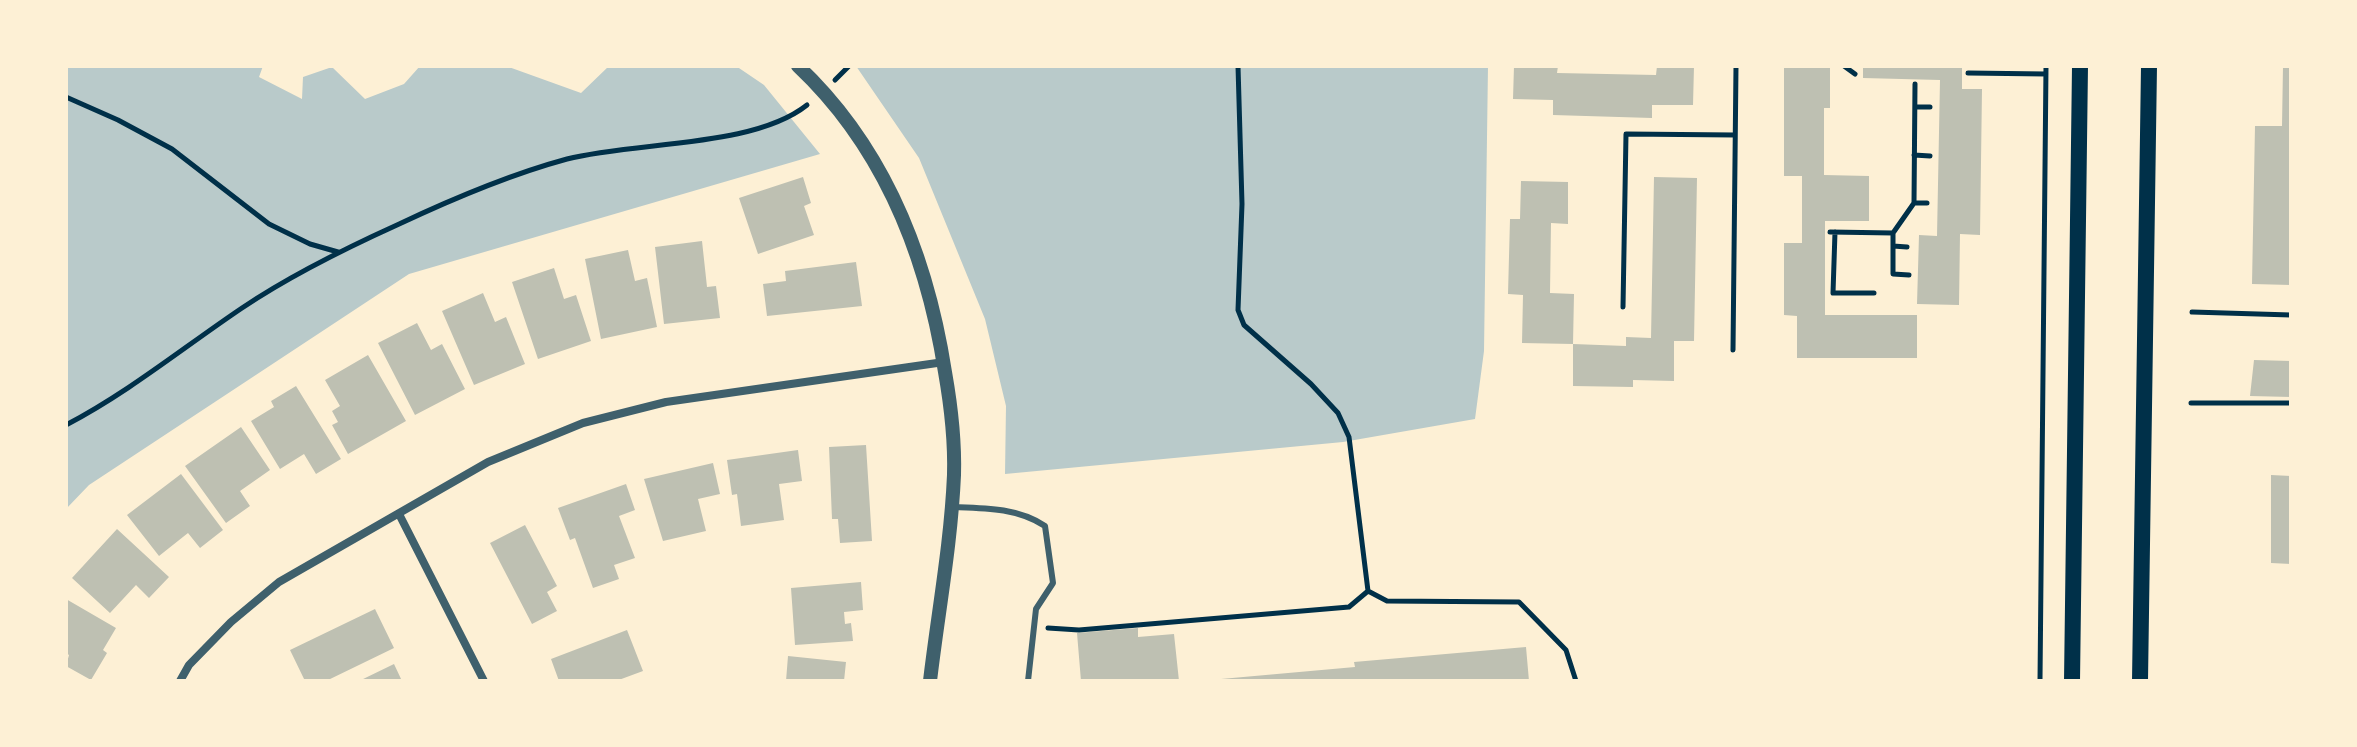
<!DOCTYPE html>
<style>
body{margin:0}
#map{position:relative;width:2357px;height:747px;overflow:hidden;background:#fdf0d5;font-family:Overpass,sans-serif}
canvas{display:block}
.frame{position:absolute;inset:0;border:68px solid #fdf0d5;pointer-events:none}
</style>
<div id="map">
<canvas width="2357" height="747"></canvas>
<div class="frame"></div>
</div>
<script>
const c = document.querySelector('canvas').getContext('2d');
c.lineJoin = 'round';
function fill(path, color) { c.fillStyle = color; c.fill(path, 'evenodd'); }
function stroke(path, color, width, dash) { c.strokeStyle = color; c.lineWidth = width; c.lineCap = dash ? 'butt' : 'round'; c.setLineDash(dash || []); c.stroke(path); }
fill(new Path2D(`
 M 66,66 L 263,66 L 259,77 L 302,99 L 303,77 L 332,67 L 365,99 L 404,84 L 420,66 L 506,66 L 581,93 L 609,66 L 736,66 L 764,85 L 820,154 L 409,274 L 89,485 L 66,509 Z
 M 856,66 L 1488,66 L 1484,351 L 1475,419 L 1343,442 L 1005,474 L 1006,406 L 985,319 L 919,158 Z`), '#b9caca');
fill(new Path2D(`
 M 1514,66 L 1558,66 L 1557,73 L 1656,75 L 1657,66 L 1694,66 L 1693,105 L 1652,105 L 1652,118 L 1553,115 L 1553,100 L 1513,99 Z
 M 1784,66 L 1830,66 L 1830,108 L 1824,108 L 1824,175 L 1869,176 L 1869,221 L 1825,221 L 1825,315 L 1917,315 L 1917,358 L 1797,358 L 1797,316 L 1784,315 L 1784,243 L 1802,243 L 1802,176 L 1784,176 Z
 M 1863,66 L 1962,66 L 1962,89 L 1982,89 L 1980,235 L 1960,234 L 1959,305 L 1917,304 L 1919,235 L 1937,236 L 1940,80 L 1863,78 Z
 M 2283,66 L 2291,66 L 2291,285 L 2252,284 L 2255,126 L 2282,126 Z
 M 803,177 L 811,203 L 804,206 L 814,235 L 758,254 L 739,198 Z
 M 1654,177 L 1697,178 L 1694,341 L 1674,341 L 1674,381 L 1633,380 L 1633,387 L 1573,386 L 1573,344 L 1522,343 L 1523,295 L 1508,294 L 1510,219 L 1520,219 L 1521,181 L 1568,182 L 1568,224 L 1551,223 L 1550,293 L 1574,294 L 1573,344 L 1626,346 L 1626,337 L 1651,338 Z
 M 702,241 L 707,287 L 716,286 L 720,318 L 664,324 L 655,247 Z
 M 628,250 L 635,281 L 647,278 L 657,327 L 601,339 L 585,259 Z
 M 856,262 L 862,306 L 767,316 L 763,284 L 786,281 L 785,271 Z
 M 554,268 L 564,299 L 576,295 L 591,341 L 538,359 L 512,282 Z
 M 483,293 L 495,322 L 506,317 L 525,364 L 474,385 L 442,311 Z
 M 417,323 L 431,350 L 442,344 L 465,389 L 415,415 L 378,343 Z
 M 368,355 L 406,421 L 348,454 L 332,425 L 338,422 L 332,411 L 340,406 L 325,380 Z
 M 2254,360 L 2291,361 L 2291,397 L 2250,396 Z
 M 296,386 L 341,459 L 316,474 L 304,454 L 280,469 L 251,421 L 274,407 L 271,401 Z
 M 241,427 L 270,470 L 240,491 L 250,506 L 226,523 L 185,466 Z
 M 866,445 L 872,541 L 840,543 L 838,519 L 832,519 L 829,447 Z
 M 798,450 L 802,481 L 779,484 L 784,520 L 741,526 L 737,494 L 732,495 L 727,460 Z
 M 713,463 L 720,494 L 698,499 L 706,531 L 663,541 L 644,479 Z
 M 181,474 L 223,530 L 200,548 L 188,533 L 159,556 L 127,515 Z
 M 2271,475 L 2291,476 L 2291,564 L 2271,563 Z
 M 626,484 L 635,510 L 619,516 L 635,558 L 614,565 L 619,579 L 593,588 L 575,538 L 570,540 L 558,508 Z
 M 525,525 L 557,586 L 547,592 L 557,611 L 532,624 L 490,543 Z
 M 117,529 L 169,577 L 149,598 L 136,585 L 110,613 L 72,578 Z
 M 861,582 L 863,610 L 844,612 L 845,624 L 851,623 L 853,641 L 795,645 L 791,588 Z
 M 66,599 L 116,628 L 103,650 L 107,653 L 91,680 L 66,666 L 69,655 L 66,653 Z
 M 375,609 L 394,648 L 326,681 L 305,681 L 290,650 Z
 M 1138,628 L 1138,637 L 1174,634 L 1179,681 L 1081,681 L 1077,633 Z
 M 627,630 L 643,671 L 616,681 L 559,681 L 551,659 Z
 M 1526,647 L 1529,681 L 1221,681 L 1221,679 L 1355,667 L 1354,662 Z
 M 788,656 L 846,662 L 844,681 L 786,681 Z
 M 394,664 L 402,681 L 359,681 Z`), '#bec0b2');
stroke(new Path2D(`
 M 1238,66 L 1242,204 L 1238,310 L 1244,325 L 1311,384 L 1338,413 L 1349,437 L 1368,591
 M 1844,66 L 1855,74
 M 1968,73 L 2046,74
 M 835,80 L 849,66
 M 66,97 L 118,120 L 172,149 L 269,224 L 310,244 L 338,252
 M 1915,107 L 1930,107
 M 1914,155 L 1930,156
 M 1914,203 L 1927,203
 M 1830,232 L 1893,233 L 1914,203 L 1915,84
 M 1835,232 L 1833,293 L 1874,293
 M 1893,233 L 1893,246 L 1907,247
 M 1893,246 L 1893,274 L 1909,275
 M 1623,307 L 1626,134 L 1735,135
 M 2192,312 L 2291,315
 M 1733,350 L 1736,66
 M 2191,403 L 2291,403
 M 66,425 C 129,392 184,347 242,308 C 291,275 344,249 397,225 C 452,199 508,175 567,159 C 636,141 753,148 807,105
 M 1368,591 L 1387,601 L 1519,602 L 1566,650 L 1576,681
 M 1048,628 L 1079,630 L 1349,607 L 1368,591
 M 2040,681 L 2046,66`), '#003049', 5);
stroke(new Path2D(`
 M 954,507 C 985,508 1018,508 1045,526 L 1053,583 L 1036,609 L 1028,681`), '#3f606c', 6);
stroke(new Path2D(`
 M 399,514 L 484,681
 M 180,681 L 189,665 L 231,622 L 279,582 L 488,462 L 583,423 L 666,402 L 944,362`), '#3f606c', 8);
stroke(new Path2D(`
 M 798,66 C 885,148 927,256 945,372 C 951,406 955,441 954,475 C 951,544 938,613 930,681`), '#3f606c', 14);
stroke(new Path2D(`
 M 2072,681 L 2080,66
 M 2140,681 L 2149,66`), '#003049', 16);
</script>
